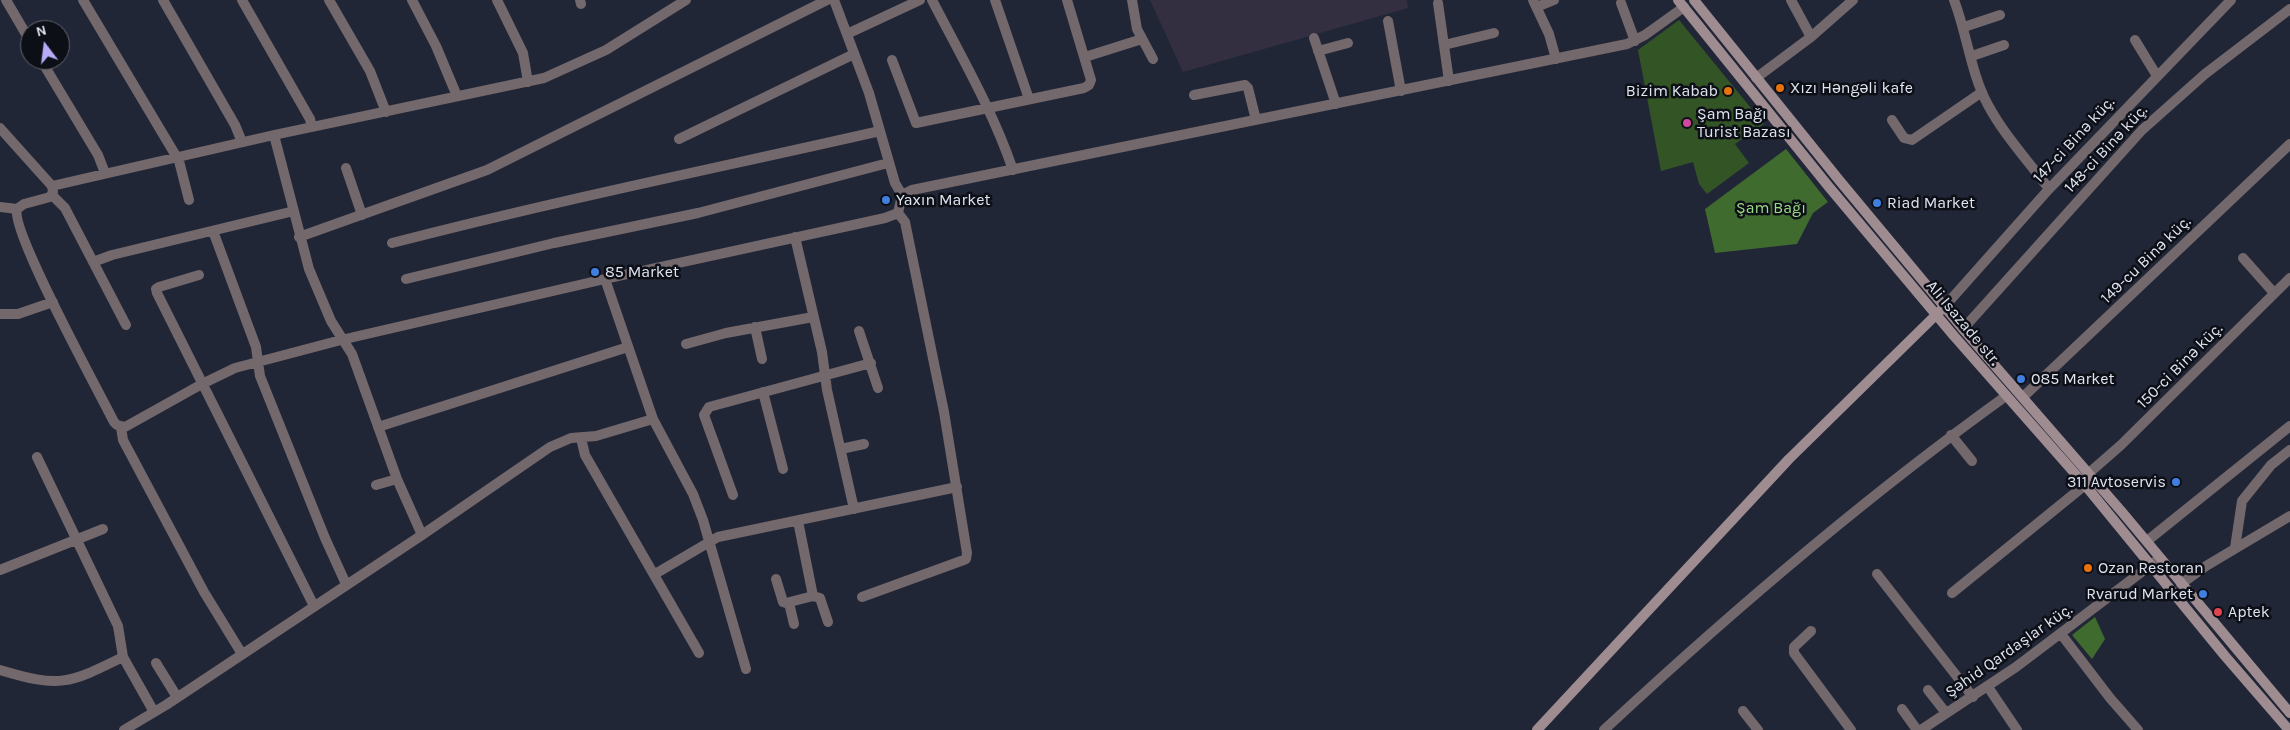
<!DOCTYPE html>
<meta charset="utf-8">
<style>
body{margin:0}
#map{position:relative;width:2290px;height:730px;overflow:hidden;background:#212637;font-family:Karla,sans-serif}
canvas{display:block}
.north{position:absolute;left:20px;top:20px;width:50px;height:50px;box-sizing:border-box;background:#0d0f17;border:1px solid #61646e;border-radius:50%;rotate:345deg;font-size:14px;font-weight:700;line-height:20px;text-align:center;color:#e0e4f0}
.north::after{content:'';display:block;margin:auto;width:18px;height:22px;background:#b7abf8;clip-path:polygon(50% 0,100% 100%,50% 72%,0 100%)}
</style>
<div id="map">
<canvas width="2290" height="730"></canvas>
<div class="north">N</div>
</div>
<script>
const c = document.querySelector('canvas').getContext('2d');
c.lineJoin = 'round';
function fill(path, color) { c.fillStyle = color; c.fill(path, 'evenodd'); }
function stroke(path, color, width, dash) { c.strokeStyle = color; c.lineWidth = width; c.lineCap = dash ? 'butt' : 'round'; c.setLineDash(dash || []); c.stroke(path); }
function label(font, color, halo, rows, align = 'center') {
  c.font = font + ' Karla,sans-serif'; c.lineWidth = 5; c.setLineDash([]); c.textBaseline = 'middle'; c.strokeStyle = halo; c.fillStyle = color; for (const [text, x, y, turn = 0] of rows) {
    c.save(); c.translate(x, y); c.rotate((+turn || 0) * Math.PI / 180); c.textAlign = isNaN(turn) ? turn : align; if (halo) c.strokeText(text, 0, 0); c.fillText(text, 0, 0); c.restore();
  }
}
fill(new Path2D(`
 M 1150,0 L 1407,0 L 1408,8 L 1183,72 Z`), '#332f40');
fill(new Path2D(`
 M 1679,20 L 1764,124 L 1735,144 L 1749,163 L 1707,194 L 1699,184 L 1693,162 L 1661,171 L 1638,50 Z`), '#335525');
fill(new Path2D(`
 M 1786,149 L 1828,202 L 1813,213 L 1797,244 L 1715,253 L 1705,209 Z
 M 2095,617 L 2105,639 L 2092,659 L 2072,635 Z`), '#406b2e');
stroke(new Path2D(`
 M 6,0 L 30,41
 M 83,0 L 179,161 L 189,200
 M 163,0 L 235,125 L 242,142
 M 242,0 L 310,119 L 312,127
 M 329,0 L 370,71 L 386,112
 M 412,0 L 436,46 L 457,96
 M 497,0 L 523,53 L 528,82
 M 580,0 L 581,4
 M 834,0 L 869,93 L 895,183 L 902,195
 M 932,0 C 961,56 993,111 1013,170
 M 995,0 L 1029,99
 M 1132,0 L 1137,29 L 1153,59
 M 1533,0 L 1549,34 L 1556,59
 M 1791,0 L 1811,37
 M 1954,0 C 1967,34 1971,74 1988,105 C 2004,135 2029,162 2049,189
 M 1438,3 L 1449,81
 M 1621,3 L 1635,41
 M 1537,7 L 1554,0
 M 1388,21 L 1401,91
 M 1964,27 L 2000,15
 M 847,34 L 920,0
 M 1314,38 L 1336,104
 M 2135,40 L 2157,76
 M 1444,45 L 1494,33
 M 1318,51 L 1348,43
 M 1972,56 L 2004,45
 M 1085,57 L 1142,39
 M 41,60 L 98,155 L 105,173
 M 892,60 L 916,123 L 1084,88 L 1089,85 L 1091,80 L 1067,0
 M 1756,78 L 1811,37 L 1853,0
 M 1194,95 L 1245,85 L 1248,88 L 1256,120
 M 1892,120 L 1904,138 L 1912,140 L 1982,92
 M 0,128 L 52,186 L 53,192 L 50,197 L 24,204 L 17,209 C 10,230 99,392 114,422 L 117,425 L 125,427 L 202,384 L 235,368 L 341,340 L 605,279 L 885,218 L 898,213 L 902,195 L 912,190 L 1627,44 L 1645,35 L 1684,7
 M 274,135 L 309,269 L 331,321 L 352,354 L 397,479 L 422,535
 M 679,139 L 854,54
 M 346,168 L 362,215
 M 52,186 L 274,135 L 544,78 L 606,50 L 686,0
 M 52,195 L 65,208 L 126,325
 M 0,207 L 17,209
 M 213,231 L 256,347 L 260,376 L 325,538 L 346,584
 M 299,237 L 487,170 L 827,0
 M 795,237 L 822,352 L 827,390 L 854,509
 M 392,243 C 554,201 717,168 880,131
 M 2243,258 L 2274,293
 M 93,262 L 112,255 L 294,211
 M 199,275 L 159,287 L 156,289 L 157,293 L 314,606
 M 406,279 L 554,243 L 698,213 L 888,163
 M 605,279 L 653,419 L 693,494 L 703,520 L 746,669
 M 1945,306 L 2049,189 L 2231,0
 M 0,314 L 18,314 L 53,302
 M 755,327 L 762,359
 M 1963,329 L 2142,130 L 2205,74 L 2290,9
 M 859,331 L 878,388
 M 686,344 L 726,333 L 813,317
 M 763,392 L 783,469
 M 2023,397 L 2290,144
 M 121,427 L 123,440 L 204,592 L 242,654
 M 378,427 L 628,347
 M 1951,435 L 1972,461
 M 581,438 L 585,455 L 699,653
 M 841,449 L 864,444
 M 37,457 L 118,626 L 123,657 L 154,712
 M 2089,473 L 2121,445 L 2290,278
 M 376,485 L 397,479
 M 733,495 L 704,415 L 709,407 L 871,363
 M 2147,541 L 2290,426
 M 2235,548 L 2242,501 L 2271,465 L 2290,450
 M 0,570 L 103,529
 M 655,574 L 718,537 L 957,487
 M 1877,574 L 1973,697
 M 776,579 L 783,602 L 786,603 L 813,596 L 798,521
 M 2181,584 L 2206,566 L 2290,516
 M 1952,593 L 2085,485
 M 813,596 L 820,598 L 828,622
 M 862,597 L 961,561 L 966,559 L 967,553 L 944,412 L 905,222 L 898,213
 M 789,603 L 794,624
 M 1811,631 L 1794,647 L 1794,653 L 1851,730
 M 2061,634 L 2110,698 L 2138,730
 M 156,663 L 177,697
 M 0,670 C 60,688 68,684 123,657
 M 1988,687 L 2017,730
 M 1928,690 L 1946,713
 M 1902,709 L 1917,730
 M 1743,711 L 1758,730
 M 124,730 L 166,705 L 422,535 L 550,447 L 571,438 L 596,436 L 653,419
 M 1604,730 C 1732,611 1864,498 2006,396
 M 1921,730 L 2016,667 L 2160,558`), '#73686b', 10);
stroke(new Path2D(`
 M 1678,0 L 1829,187 L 1954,336 L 2085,485 L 2225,656 L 2289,730
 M 1694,0 L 1839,180 L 1963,329 L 2122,512 L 2290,713
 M 1537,730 L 1789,459 L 1941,310`), '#9e8c91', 10);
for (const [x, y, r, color] of [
 [1780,88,5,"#e8710a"],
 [1728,91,5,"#e8710a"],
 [1687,123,5,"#d1479c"],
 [886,200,5,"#3f7fe0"],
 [1877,203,5,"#3f7fe0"],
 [595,272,5,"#3f7fe0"],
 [2021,379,5,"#3f7fe0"],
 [2176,482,5,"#3f7fe0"],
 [2088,568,5,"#e8710a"],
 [2203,594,5,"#3f7fe0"],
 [2218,612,5,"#e0444e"]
]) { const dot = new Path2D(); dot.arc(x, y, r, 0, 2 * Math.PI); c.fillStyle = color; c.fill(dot); stroke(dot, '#0d0f17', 2); }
label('16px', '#e0e4f0', '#0d0f17', [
 ["Xızı Həngəli kafe",1790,88],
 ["Bizim Kabab",1718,91,"right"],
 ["Şam Bağı",1697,114],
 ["Turist Bazası",1697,132],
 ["Yaxın Market",896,200],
 ["Riad Market",1887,203],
 ["85 Market",605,272],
 ["085 Market",2031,379],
 ["311 Avtoservis",2166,482,"right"],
 ["Ozan Restoran",2098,568],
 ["Rvarud Market",2193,594,"right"],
 ["Aptek",2228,612]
], 'left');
label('16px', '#e0e4f0', '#0d0f17', [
 ["147-ci Binə küç.",2074,140,-47],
 ["148-ci Binə küç.",2106,149,-47],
 ["149-cu Binə küç.",2146,260,-44],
 ["Ali Isazade str.",1963,323,50],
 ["150-ci Binə küç.",2180,366,-45],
 ["Şəhid Qardaşlar küç.",2009,651,-35]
]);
label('16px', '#9ddc85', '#0d0f17', [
 ["Şam Bağı",1771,208]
]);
</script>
